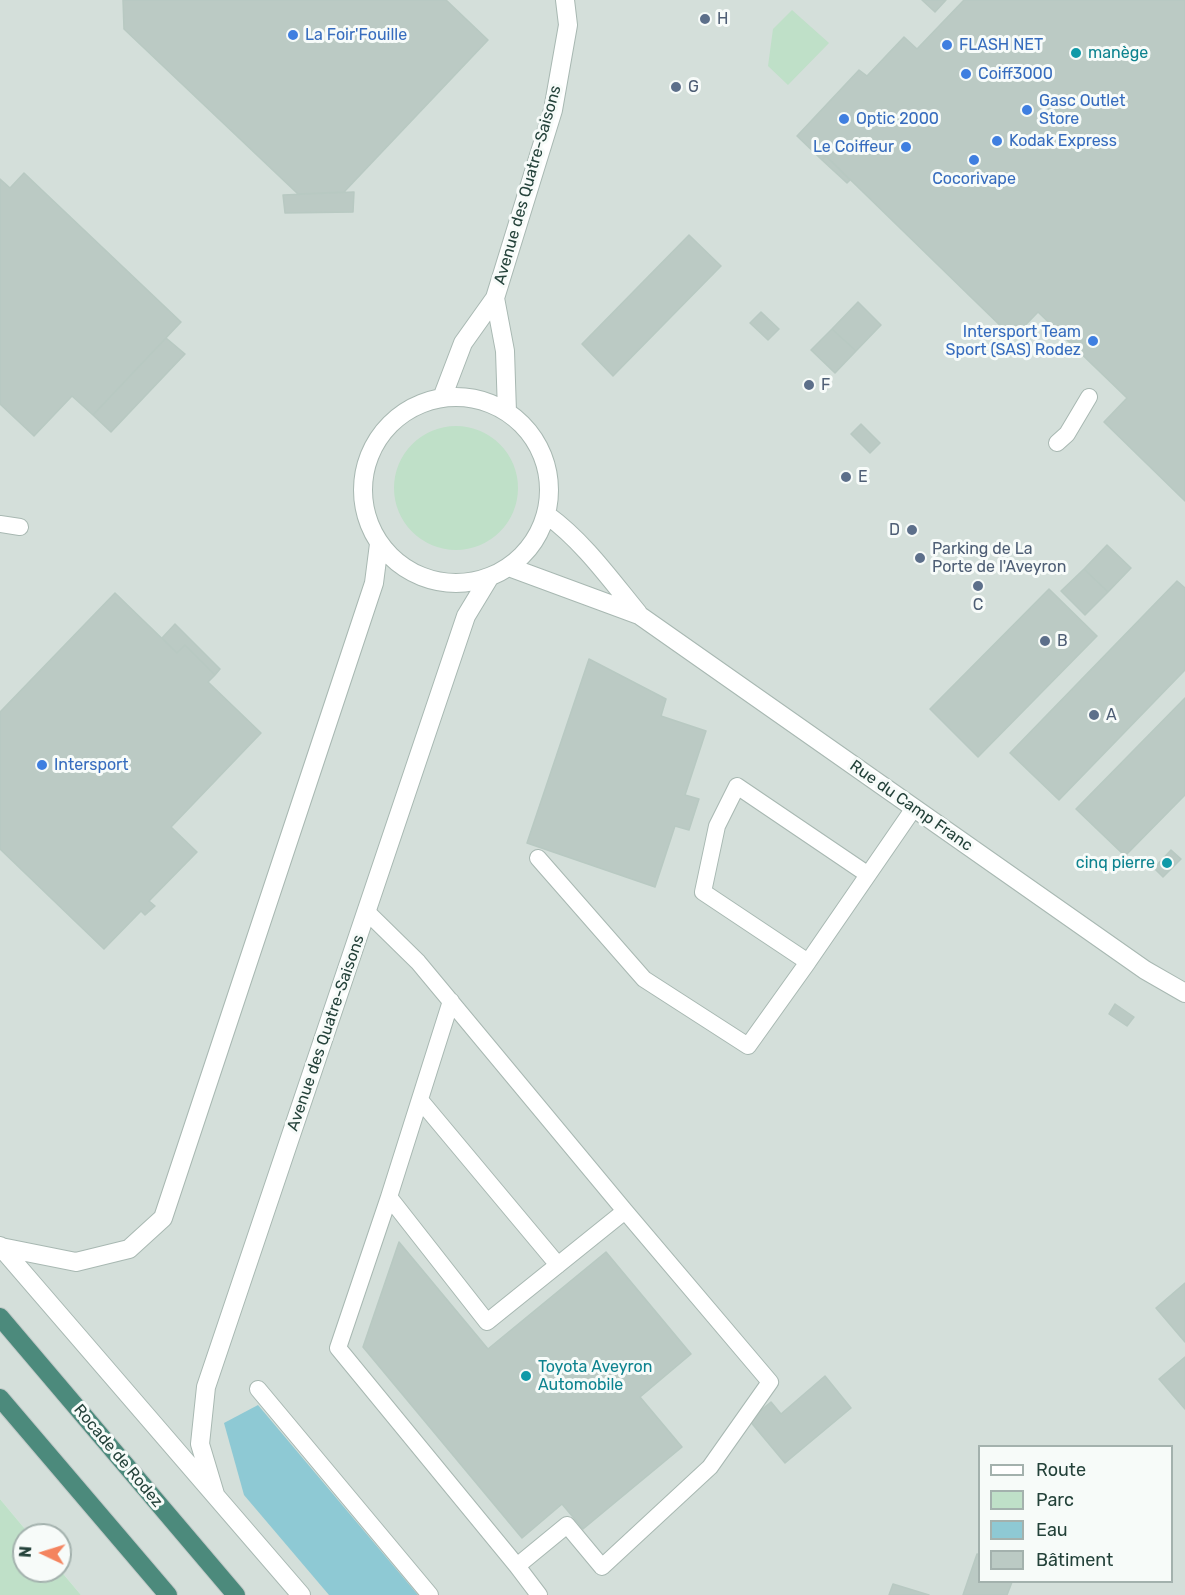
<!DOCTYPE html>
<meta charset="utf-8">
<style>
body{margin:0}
#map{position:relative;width:1185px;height:1595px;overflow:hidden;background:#e6efeb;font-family:Rubik,sans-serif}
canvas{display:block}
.legend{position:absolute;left:978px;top:1445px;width:195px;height:138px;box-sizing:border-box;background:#f7fbf9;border:2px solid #a3b1ad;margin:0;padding:8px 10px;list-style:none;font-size:18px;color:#24423a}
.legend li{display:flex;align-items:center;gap:12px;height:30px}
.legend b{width:30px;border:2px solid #a3b1ad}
.north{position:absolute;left:12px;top:1523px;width:60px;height:60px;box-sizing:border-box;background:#f7fbf9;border:2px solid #a3b1ad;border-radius:50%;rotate:274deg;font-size:16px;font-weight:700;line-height:24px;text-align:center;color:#24423a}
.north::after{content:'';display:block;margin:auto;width:21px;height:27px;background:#f4845f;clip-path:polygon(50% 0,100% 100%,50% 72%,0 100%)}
</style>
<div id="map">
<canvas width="1185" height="1595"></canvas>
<ul class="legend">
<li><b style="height:8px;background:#fff"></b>Route</li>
<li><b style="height:16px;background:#bfe0c8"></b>Parc</li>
<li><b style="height:16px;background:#8ec9d4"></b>Eau</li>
<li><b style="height:16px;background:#bbcac4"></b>Bâtiment</li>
</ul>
<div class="north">N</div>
</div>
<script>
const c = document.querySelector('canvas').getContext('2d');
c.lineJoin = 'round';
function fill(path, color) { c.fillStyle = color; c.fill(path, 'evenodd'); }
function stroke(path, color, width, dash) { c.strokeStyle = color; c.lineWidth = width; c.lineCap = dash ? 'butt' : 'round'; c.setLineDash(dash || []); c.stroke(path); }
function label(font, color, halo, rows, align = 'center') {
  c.font = font + ' Rubik,sans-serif'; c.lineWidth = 6; c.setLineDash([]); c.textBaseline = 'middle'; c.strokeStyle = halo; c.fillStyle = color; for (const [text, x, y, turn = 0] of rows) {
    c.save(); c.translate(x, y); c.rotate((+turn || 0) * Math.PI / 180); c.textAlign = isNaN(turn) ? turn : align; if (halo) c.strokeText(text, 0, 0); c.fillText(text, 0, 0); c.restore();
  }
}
fill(new Path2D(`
 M 0,0 L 1185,0 L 1185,1595 L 81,1595 L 60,1570 L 60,1535 L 30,1535 L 0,1499 ZM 980,1446 L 1172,1446 L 1172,1582 L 980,1582 Z`), '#d4dfda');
fill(new Path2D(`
 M 792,10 L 829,43 L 788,85 L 768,66 L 773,29 Z
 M394 488a62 62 0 1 1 124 0a62 62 0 1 1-124 0Z
 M 0,1499 L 30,1535 L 24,1535 L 24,1571 L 60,1570 L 81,1595 L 0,1595 Z`), '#bfe0c8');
fill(new Path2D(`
 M 258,1405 L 418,1595 L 329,1595 L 244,1495 L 224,1423 Z`), '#8ec9d4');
const building = new Path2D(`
 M 123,0 L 446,0 L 488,40 L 344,192 L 298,194 L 124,29 Z
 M 922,0 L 946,0 L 935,12 Z
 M 964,0 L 1185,0 L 1185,501 L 1104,422 L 1127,398 L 1038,312 L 1013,338 L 826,156 L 822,160 L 797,136 L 859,70 L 867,76 L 904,37 L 917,49 Z
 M 826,156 L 850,180 L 847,183 L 822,160 Z
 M 24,173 L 181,322 L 93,415 L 72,396 L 34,436 L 0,404 L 0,179 L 10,188 Z
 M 354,192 L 353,212 L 285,213 L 283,195 Z
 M 689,235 L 721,266 L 613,376 L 582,344 Z
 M 858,302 L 881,325 L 856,351 L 832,329 Z
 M 761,312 L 779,329 L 768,340 L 750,323 Z
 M 832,329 L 856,351 L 835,373 L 811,350 Z
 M 166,338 L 185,354 L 111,432 L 93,415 Z
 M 861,424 L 880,443 L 870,453 L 851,434 Z
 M 1107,545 L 1131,568 L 1108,592 L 1084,569 Z
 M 1084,569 L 1108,592 L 1085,615 L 1061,591 Z
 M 1177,581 L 1185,588 L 1185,670 L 1059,800 L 1010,753 Z
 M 1049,589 L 1097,636 L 978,757 L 930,709 Z
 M 115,593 L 177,653 L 185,645 L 215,675 L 208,682 L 261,733 L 171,827 L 197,852 L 149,901 L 155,906 L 145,915 L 141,911 L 104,949 L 0,849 L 0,712 Z
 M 175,624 L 220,669 L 215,675 L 185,645 L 177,653 L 162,638 Z
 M 589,659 L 666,699 L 661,716 L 706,731 L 685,795 L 699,799 L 689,830 L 675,826 L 655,887 L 527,843 Z
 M 1185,698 L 1185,795 L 1125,856 L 1076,809 Z
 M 1171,850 L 1181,859 L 1163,877 L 1154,868 Z
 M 1115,1004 L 1134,1017 L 1127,1026 L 1109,1014 Z
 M 399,1242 L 488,1349 L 606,1252 L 691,1354 L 640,1397 L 682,1447 L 583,1529 L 562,1504 L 522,1538 L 363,1347 Z
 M 1185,1283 L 1185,1342 L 1156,1308 Z
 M 1185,1357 L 1185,1409 L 1159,1379 Z
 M 825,1376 L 851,1408 L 785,1463 L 749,1420 L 771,1402 L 781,1414 Z
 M 977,1554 L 980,1555 L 980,1582 L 1012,1582 L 1007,1595 L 963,1595 Z
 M 893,1584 L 929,1595 L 889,1595 Z`);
fill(building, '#bbcac4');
stroke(building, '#b8c9c2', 1.5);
const service = new Path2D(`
 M 1057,443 L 1067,434 L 1089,397
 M 0,524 L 20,527
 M 538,858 L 644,979 L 748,1046 L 808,962
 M 867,874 L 737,786 L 717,826 L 703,892 L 808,962 L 914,808
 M 367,912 L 418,962 L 625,1211 L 770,1382 L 710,1467 L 602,1567 L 567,1525 L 517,1566 L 338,1348 L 389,1197
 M 451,1001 L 389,1197 L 487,1322 L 625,1211
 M 420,1100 L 558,1265
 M 258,1389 L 430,1595
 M 517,1566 L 539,1595`);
const minor = new Path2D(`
 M 495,298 L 505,351 L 507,412
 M363 490a93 93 0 1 1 186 0a93 93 0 1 1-186 0Z
 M 442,398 L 463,343 L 495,298 L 553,110 L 568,25 L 565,0
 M 547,515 C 583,541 610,579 638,613
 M 509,567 L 639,615 L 1145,970 L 1185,993
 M 0,1246 L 301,1595
 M 1,1247 L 76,1262 L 129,1249 L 163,1218 L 374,583 L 379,544
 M 215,1494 L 200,1444 L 206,1387 L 466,616 L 489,578`);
const trunk = new Path2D(`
 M 0,1317 L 236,1595
 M 0,1398 L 168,1595`);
stroke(service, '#a8b8b2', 18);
stroke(minor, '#a8b8b2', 20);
stroke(trunk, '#c2cac8', 20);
stroke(service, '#fff', 16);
stroke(minor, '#fff', 18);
stroke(trunk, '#4c8a7c', 18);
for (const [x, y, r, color] of [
 [705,19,6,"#5c6f8a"],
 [293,35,6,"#3f7fe0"],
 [947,45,6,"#3f7fe0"],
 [1076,53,6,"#0f9aa8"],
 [966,74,6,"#3f7fe0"],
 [676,87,6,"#5c6f8a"],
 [1027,110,6,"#3f7fe0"],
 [844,119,6,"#3f7fe0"],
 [997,141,6,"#3f7fe0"],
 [906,147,6,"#3f7fe0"],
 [974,160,6,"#3f7fe0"],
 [1093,341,6,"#3f7fe0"],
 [809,385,6,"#5c6f8a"],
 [846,477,6,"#5c6f8a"],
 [912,530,6,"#5c6f8a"],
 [920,558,6,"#5c6f8a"],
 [978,586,6,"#5c6f8a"],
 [1045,641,6,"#5c6f8a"],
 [1094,715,6,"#5c6f8a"],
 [42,765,6,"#3f7fe0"],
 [1167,863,6,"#0f9aa8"],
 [526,1376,6,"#0f9aa8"]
]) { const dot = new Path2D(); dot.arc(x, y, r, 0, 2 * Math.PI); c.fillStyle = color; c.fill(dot); stroke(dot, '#f7fbf9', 2); }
label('16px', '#4e5e75', '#f7fbf9', [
 ["H",717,19],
 ["G",688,87],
 ["F",821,385],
 ["E",858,477],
 ["D",900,530,"right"],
 ["Parking de La",932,549],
 ["Porte de l'Aveyron",932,567],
 ["C",978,605,"center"],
 ["B",1057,641],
 ["A",1106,715]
], 'left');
label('16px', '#366cbe', '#f7fbf9', [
 ["La Foir'Fouille",305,35],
 ["FLASH NET",959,45],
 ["Coiff3000",978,74],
 ["Gasc Outlet",1039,101],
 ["Store",1039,119],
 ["Optic 2000",856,119],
 ["Kodak Express",1009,141],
 ["Le Coiffeur",894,147,"right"],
 ["Cocorivape",974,179,"center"],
 ["Intersport Team",1081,332,"right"],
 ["Sport (SAS) Rodez",1081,350,"right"],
 ["Intersport",54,765]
], 'left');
label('16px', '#0d838f', '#f7fbf9', [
 ["manège",1088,53],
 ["cinq pierre",1155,863,"right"],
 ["Toyota Aveyron",538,1367],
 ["Automobile",538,1385]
], 'left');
label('16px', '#24423a', '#f7fbf9', [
 ["Avenue des Quatre-Saisons",528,185,-74],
 ["Rue du Camp Franc",911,806,35],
 ["Avenue des Quatre-Saisons",326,1033,-71],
 ["Rocade de Rodez",118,1456,50]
]);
</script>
